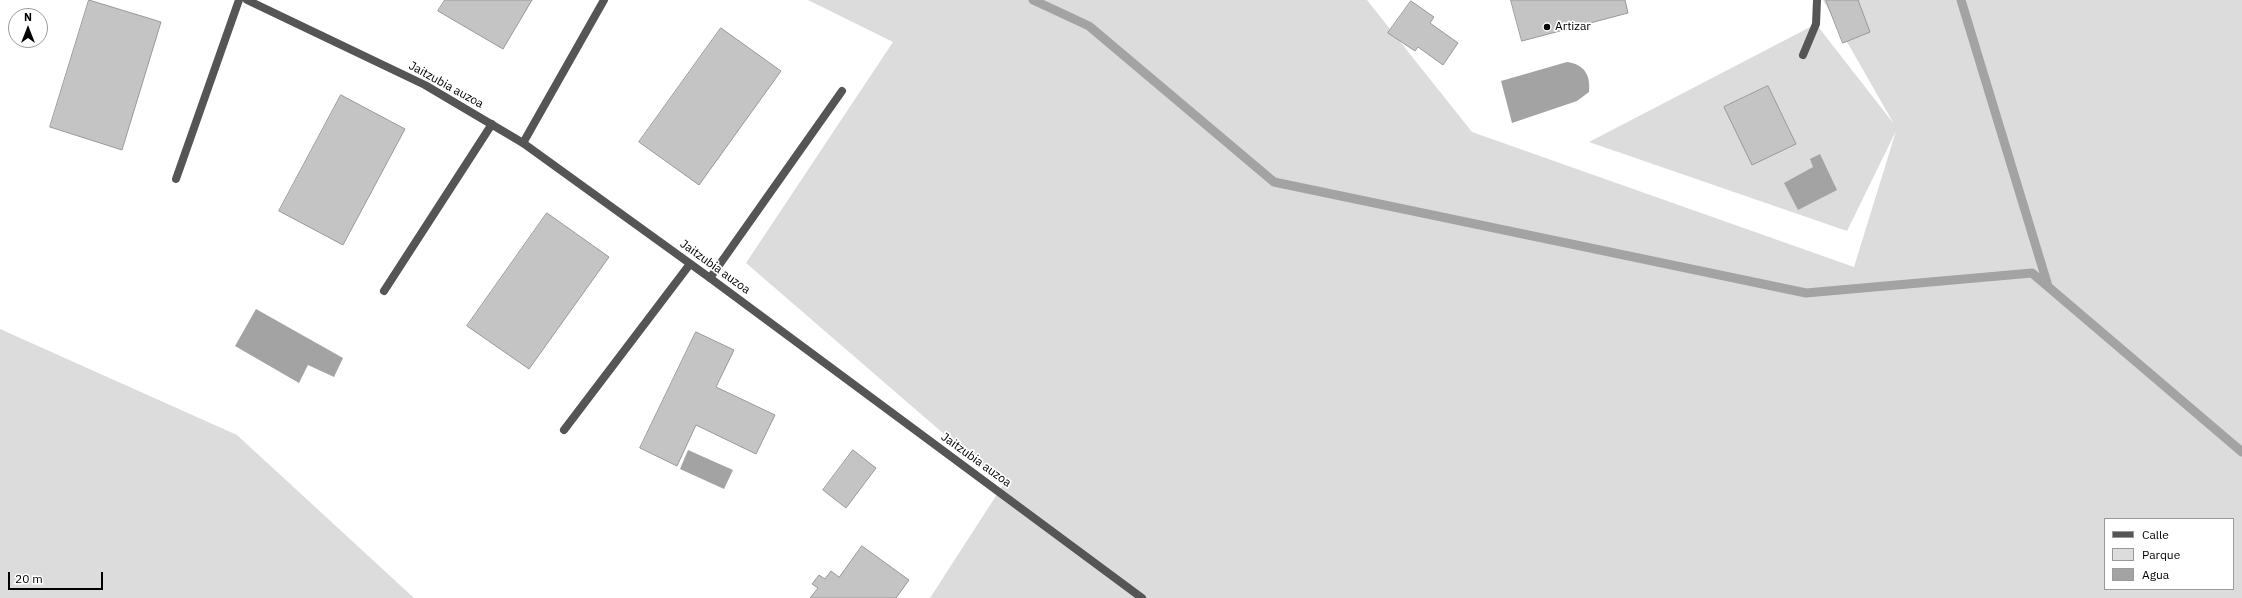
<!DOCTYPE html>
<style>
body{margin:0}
#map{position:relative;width:2242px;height:598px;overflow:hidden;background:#fff;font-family:"IBM Plex Sans",sans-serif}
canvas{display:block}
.legend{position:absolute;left:2104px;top:518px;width:130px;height:72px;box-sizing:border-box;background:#fff;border:1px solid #999;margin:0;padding:5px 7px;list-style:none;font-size:12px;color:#000}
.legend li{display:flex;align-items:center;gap:8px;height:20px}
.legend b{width:20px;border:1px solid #999}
.north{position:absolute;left:8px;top:8px;width:40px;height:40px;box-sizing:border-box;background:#fff;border:1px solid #999;border-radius:50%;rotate:0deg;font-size:11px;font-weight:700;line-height:16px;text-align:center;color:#000}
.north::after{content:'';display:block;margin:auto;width:14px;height:18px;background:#000;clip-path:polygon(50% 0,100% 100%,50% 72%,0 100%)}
.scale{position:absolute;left:8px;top:572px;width:95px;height:18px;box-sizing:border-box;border:2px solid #000;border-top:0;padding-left:5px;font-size:12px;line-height:14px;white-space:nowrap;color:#000;-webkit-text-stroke:3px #fff;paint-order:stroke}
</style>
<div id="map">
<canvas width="2242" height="598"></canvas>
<ul class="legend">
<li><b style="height:5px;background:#555"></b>Calle</li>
<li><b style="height:11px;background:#dcdcdc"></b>Parque</li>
<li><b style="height:11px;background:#a3a3a3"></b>Agua</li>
</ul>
<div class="north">N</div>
<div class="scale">20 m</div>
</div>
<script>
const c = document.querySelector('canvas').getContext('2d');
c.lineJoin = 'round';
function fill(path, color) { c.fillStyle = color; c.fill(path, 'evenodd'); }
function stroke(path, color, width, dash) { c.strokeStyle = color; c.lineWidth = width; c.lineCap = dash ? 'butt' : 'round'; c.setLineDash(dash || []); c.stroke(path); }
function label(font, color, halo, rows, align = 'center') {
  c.font = font + ' "IBM Plex Sans",sans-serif'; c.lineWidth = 3.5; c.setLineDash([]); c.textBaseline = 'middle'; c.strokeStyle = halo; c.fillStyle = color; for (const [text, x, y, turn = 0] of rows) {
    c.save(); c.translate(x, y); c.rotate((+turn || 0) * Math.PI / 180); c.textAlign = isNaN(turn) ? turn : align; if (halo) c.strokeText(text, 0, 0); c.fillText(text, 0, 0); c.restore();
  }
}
fill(new Path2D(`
 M 808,0 L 1367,0 L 1472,132 L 1854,267 L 1896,131 L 1847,231 L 1589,142 L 1816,24 L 1894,124 L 1823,0 L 2242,0 L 2242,598 L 930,598 L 1003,485 L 746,263 L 893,42 ZM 2105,519 L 2233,519 L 2233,589 L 2105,589 Z
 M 0,329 L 237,435 L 414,598 L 0,598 Z`), '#dcdcdc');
fill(new Path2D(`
 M 1567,62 C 1584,64 1591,75 1589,92 L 1577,101 L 1512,123 L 1501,81 Z
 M 1820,154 L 1837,190 L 1798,210 L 1784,183 L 1813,167 L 1810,159 Z
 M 256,309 L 343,358 L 334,377 L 308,365 L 299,383 L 235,346 Z
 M 688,450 L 733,470 L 724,489 L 680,469 Z`), '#a3a3a3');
stroke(new Path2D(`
 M 1033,0 L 1089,26 L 1274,182 L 1806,293 L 2032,273 L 2242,452
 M 1961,0 L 2048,286`), '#a3a3a3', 9);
const building = new Path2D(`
 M 89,0 L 161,22 L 122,150 L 50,127 Z
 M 445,0 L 532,0 L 503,49 L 438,11 Z
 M 1511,0 L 1625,0 L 1628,13 L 1522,41 Z
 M 1826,0 L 1858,0 L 1870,32 L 1843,43 Z
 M 1411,1 L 1434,17 L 1430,23 L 1458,43 L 1443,65 L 1418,47 L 1415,51 L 1388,33 Z
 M 721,28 L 781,71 L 699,185 L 639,142 Z
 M 1768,86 L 1796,144 L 1752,165 L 1724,107 Z
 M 341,95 L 405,129 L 343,245 L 279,211 Z
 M 547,213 L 609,257 L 529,369 L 467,326 Z
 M 696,332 L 734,350 L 716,387 L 775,415 L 756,454 L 696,425 L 677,466 L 640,448 Z
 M 853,450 L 876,468 L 846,508 L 823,490 Z
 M 862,546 L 909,580 L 896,598 L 810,598 L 818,588 L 812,584 L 819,575 L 825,579 L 831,571 L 839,577 Z`);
fill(building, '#c4c4c4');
stroke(building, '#999', 1);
stroke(new Path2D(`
 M 1803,55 L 1816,24 L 1817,0
 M 523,143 L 604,0
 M 176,179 L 239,0
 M 710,278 L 842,91
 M 384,291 L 492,124
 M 564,430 L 690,264`), '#555', 8);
stroke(new Path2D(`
 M 247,0 L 425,85 L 523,143 L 710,278 L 1142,598`), '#555', 8);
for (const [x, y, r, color] of [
 [1547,27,4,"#000"]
]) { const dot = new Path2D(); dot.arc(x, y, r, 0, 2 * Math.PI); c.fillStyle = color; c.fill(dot); stroke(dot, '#fff', 1.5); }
label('12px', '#000', '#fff', [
 ["Artizar",1555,27]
], 'left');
label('12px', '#000', '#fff', [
 ["Jaitzubia auzoa",446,85,29],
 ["Jaitzubia auzoa",715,267,36],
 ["Jaitzubia auzoa",976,460,36]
]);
</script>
